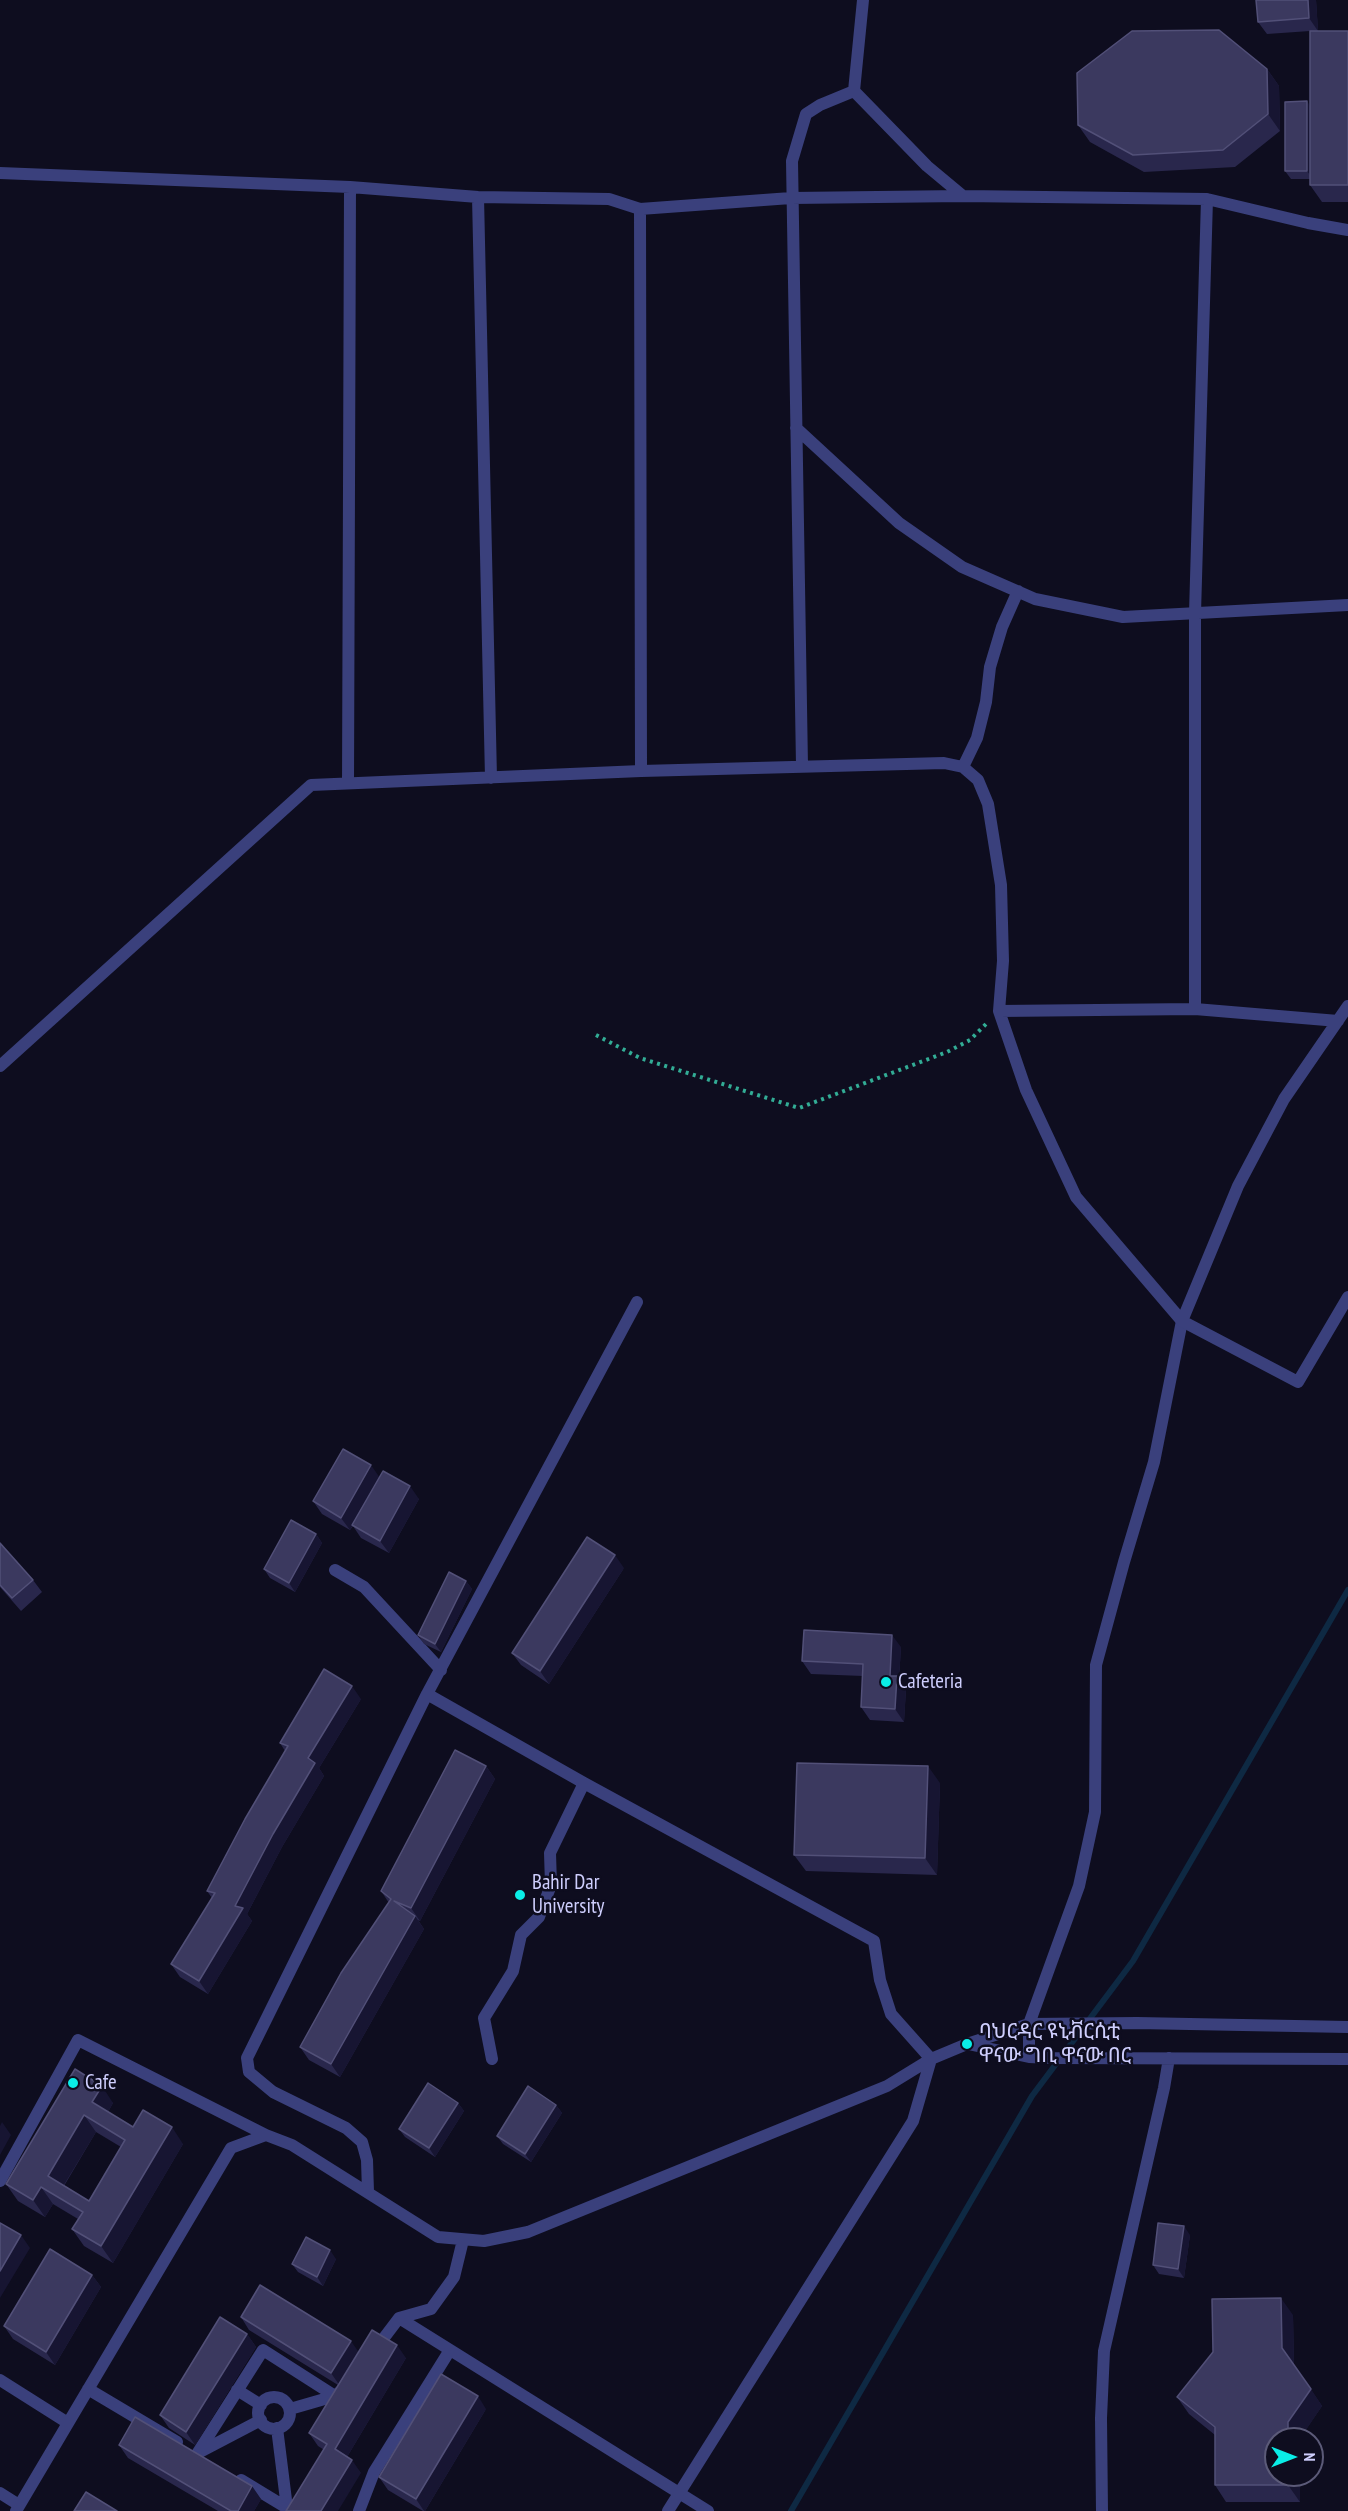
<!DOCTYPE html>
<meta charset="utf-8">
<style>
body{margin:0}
#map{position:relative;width:1348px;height:2511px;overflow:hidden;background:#0e0d1f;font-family:"PT Sans Narrow",sans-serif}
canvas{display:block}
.north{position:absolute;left:1264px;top:2427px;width:60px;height:60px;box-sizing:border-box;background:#0e0d1f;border:2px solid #5b5a78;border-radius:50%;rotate:90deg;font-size:16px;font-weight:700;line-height:24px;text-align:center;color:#cecefd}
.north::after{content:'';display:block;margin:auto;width:21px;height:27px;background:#0aede7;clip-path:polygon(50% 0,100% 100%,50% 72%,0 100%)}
</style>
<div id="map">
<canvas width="1348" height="2511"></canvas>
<div class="north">N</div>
</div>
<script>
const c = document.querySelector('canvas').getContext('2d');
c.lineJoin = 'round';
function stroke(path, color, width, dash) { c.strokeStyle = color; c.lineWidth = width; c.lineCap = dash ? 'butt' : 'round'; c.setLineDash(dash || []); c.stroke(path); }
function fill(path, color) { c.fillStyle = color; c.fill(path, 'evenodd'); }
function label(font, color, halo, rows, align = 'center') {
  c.font = font + ' "PT Sans Narrow","Noto Sans Ethiopic",sans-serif'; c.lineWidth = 5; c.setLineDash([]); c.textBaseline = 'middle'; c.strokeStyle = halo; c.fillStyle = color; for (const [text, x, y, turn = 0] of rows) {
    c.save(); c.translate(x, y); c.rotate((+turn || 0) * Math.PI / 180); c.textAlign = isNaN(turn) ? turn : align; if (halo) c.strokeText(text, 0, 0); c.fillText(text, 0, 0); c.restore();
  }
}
stroke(new Path2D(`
 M 791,2511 L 1032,2096 L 1133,1961 L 1348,1590`), '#0e2943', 6);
stroke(new Path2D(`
 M 596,1035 L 640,1058 L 799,1108 L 947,1052 L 970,1040 L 988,1022`), '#32ac95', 4, [3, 4.5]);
stroke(new Path2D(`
 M 335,1570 L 364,1587 L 441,1670
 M 427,1694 L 584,1783 L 874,1941 L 880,1980 L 891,2014 L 931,2059
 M 968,2044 L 1029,2057 L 1051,2058 L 1348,2059
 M 1029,2057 L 1029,2024 L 1079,1886 L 1095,1812 L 1096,1665 L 1124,1562 L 1154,1462 L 1182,1321
 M 492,2059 L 484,2018 L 513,1971 L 521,1935 L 539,1917 L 551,1885 L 550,1853 L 584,1783
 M 0,2181 L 78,2040 L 266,2135
 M 368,2192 L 367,2160 L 362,2142 L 346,2128 L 273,2092 L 249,2072 L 247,2058 L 427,1694 L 637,1302
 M 399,2318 L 708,2511
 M 374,2351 L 399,2318 L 431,2309 L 454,2277 L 463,2240
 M 0,2380 L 68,2423
 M 88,2389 L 177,2442
 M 237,2390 L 261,2405
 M258 2413a16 16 0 1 1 32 0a16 16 0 1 1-32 0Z
 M 290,2409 L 335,2396 L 343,2389
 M 198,2453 L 261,2420
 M 197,2454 L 263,2350 L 335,2396
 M 241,2480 L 287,2508 L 277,2428
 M 0,2493 L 19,2505
 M 16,2511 L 231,2148 L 266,2135 L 292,2145 L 438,2237 L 484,2241 L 528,2232 L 887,2086 L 931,2059 L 967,2044 L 1029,2024 L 1137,2023 L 1348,2027
 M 359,2511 L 374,2472 L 450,2350
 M 668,2511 L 913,2121 L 931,2059
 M 1102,2511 L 1101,2418 L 1104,2351 L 1164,2088 L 1169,2058`), '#3a407c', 12);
stroke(new Path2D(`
 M 863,0 L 854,91 L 927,166 L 963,196
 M 0,173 L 350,187 L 478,197 L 609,199 L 640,209 L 791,198 L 963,196 L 1207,199 L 1308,223 L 1348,230
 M 478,197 L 491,778
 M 640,209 L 641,771
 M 796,428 L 899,523 L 962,567 L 1035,599 L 1123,617 L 1348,605
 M 802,766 L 792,161 L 806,114 L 820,105 L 854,91
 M 963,767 L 977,738 L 986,702 L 990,667 L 1002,627 L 1018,591
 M 348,783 L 350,187
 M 1195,1009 L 1195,613 L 1207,199
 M 999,1011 L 1195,1009 L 1338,1021
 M 0,1066 L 311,785 L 641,771 L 944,763 L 963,767 L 978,780 L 988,804 L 1001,885 L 1003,961 L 999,1011 L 1026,1090 L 1076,1197 L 1182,1321 L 1298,1382 L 1348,1297
 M 1182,1321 L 1238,1186 L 1284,1099 L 1348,1006`), '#3a407c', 12);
fill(new Path2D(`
 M 1256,0 L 1316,0 L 1318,31 L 1348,31 L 1348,202 L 1322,202 L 1310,185 L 1310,179 L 1291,179 L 1285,171 L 1310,106 L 1310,31 L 1267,34 L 1258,22 Z
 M 1267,69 L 1279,86 L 1280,131 L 1235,167 L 1144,172 L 1090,142 L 1078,125 Z
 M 379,1477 L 419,1499 L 389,1553 L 361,1538 L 353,1526 L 350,1530 L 322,1514 L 313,1501 Z
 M 316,1534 L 322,1543 L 295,1592 L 270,1578 L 264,1569 Z
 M 0,1543 L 33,1580 L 42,1592 L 21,1611 L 0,1587 Z
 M 624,1568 L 549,1684 L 521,1665 L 512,1653 Z
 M 466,1581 L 472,1589 L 441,1652 L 424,1644 L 418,1635 Z
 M 901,1647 L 899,1679 L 906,1689 L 904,1722 L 870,1720 L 861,1707 L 863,1676 L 811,1674 L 802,1661 Z
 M 361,1699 L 319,1768 L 324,1776 L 282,1847 L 247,1914 L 252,1921 L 208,1994 L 180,1977 L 171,1964 L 212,1898 L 207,1891 L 285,1751 L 280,1743 Z
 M 486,1766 L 495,1779 L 420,1921 L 418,1920 L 424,1929 L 340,2077 L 309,2060 L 300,2047 L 389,1903 L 381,1891 Z
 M 940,1783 L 937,1875 L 806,1871 L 794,1855 Z
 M 75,2069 L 113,2103 L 108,2112 L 133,2127 L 183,2144 L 113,2263 L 84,2246 L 72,2229 L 78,2219 L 53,2204 L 45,2217 L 18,2201 L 6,2184 ZM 96,2132 L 121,2147 L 89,2201 L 64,2186 Z
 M 458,2103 L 464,2111 L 435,2157 L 405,2137 L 399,2129 Z
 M 556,2105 L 562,2113 L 531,2162 L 503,2144 L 497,2136 Z
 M 1190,2235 L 1184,2278 L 1159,2274 L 1153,2265 Z
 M 336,2259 L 323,2286 L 298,2272 L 292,2264 Z
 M 92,2275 L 101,2287 L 55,2365 L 13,2339 L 4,2326 Z
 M 1293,2315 L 1294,2365 L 1322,2406 L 1300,2438 L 1300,2502 L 1226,2502 L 1215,2485 L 1215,2435 L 1189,2414 L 1177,2397 Z
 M 241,2317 L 358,2352 L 406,2358 L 347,2457 L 361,2473 L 318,2446 L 309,2433 L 338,2385 L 249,2330 Z
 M 247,2334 L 256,2347 L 195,2445 L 169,2428 L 160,2415 Z
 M 486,2409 L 425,2511 L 423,2511 L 388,2490 L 379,2477 Z
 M 119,2445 L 261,2499 L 254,2511 L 218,2511 L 128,2458 Z`), '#29274c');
fill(new Path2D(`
 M 1308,0 L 1316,0 L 1318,31 L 1309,18 Z
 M 1267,69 L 1279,86 L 1280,131 L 1268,114 Z
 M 1307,101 L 1313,110 L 1313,179 L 1307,171 Z
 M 371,1465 L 380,1478 L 350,1530 L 341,1518 Z
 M 410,1486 L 419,1499 L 389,1553 L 380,1541 Z
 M 316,1534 L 322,1543 L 295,1592 L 289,1583 Z
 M 615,1555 L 624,1568 L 549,1684 L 540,1671 Z
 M 466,1581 L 472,1589 L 441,1652 L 435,1644 Z
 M 892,1635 L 901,1647 L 899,1679 L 906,1689 L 904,1722 L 895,1709 L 890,1676 Z
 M 352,1686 L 361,1699 L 319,1768 L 324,1776 L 282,1847 L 247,1914 L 252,1921 L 208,1994 L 199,1981 L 308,1758 Z
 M 486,1766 L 495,1779 L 420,1921 L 411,1908 Z
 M 928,1766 L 940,1783 L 937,1875 L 925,1858 Z
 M 415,1916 L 424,1929 L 340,2077 L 331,2064 Z
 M 102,2086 L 113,2103 L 104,2119 L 92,2102 Z
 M 458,2103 L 464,2111 L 435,2157 L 429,2148 Z
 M 556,2105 L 562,2113 L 531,2162 L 525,2154 Z
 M 84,2115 L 96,2132 L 59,2193 L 48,2176 Z
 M 2,2122 L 11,2135 L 0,2155 L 0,2126 Z
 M 172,2127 L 183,2144 L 113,2263 L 101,2246 Z
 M 41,2187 L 53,2204 L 45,2217 L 33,2200 Z
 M 1184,2226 L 1190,2235 L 1184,2278 L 1178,2269 Z
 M 21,2235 L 30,2248 L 0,2298 L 0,2271 Z
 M 330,2250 L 336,2259 L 323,2286 L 317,2277 Z
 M 92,2275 L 101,2287 L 55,2365 L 46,2352 Z
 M 1281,2298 L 1293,2315 L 1294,2365 L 1282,2348 Z
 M 247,2334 L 256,2347 L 195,2445 L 186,2432 Z
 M 351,2341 L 360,2354 L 340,2386 L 331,2373 Z
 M 397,2345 L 406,2358 L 344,2462 L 335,2449 Z
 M 1311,2389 L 1322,2406 L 1300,2439 L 1288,2439 L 1288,2422 Z
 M 478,2396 L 486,2409 L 425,2511 L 424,2511 L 416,2499 Z
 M 352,2460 L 361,2473 L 338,2511 L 321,2511 Z
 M 1288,2475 L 1300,2475 L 1300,2502 L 1288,2485 Z
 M 252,2486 L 261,2499 L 254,2511 L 238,2511 Z`), '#171532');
const building = new Path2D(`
 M 1256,0 L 1308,0 L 1309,18 L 1258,22 Z
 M 1219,30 L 1267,69 L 1268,114 L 1223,150 L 1133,155 L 1078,125 L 1077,73 L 1132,31 Z
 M 1310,31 L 1348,31 L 1348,185 L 1310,185 Z
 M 1307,101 L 1307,171 L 1285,171 L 1285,102 Z
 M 343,1449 L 371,1465 L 341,1518 L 313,1501 Z
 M 383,1471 L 410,1486 L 380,1541 L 352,1525 Z
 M 291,1520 L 316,1534 L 289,1583 L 264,1569 Z
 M 587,1537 L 615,1555 L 540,1671 L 512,1653 Z
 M 0,1543 L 33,1580 L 12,1598 L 0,1585 Z
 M 449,1572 L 466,1581 L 435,1644 L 418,1635 Z
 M 804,1630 L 892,1635 L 890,1676 L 897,1676 L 895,1709 L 861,1707 L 863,1664 L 802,1661 Z
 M 324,1669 L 352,1686 L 308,1758 L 315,1763 L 273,1834 L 235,1906 L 243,1908 L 199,1981 L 171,1964 L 215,1893 L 207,1891 L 245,1819 L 288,1746 L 280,1743 Z
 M 455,1750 L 486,1766 L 411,1908 L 394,1901 L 415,1916 L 331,2064 L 300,2047 L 341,1973 L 391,1899 L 381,1891 Z
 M 797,1763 L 928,1766 L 925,1858 L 794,1855 Z
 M 75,2069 L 102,2086 L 92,2102 L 133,2127 L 143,2110 L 172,2127 L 101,2246 L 72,2229 L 83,2212 L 41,2187 L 33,2200 L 6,2184 ZM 84,2115 L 125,2140 L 89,2201 L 48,2176 Z
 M 428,2083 L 458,2103 L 429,2148 L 399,2129 Z
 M 528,2086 L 556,2105 L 525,2154 L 497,2136 Z
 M 0,2223 L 21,2235 L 0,2271 Z
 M 1158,2223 L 1184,2226 L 1178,2269 L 1153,2265 Z
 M 306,2237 L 330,2250 L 317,2277 L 292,2264 Z
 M 50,2249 L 92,2275 L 46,2352 L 4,2326 Z
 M 260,2285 L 351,2341 L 331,2373 L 241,2317 Z
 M 1281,2298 L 1282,2348 L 1311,2389 L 1288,2422 L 1288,2439 L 1276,2439 L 1276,2475 L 1288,2475 L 1288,2485 L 1215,2485 L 1215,2427 L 1177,2397 L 1213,2352 L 1212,2299 Z
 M 220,2317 L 247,2334 L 186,2432 L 160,2415 Z
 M 372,2330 L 397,2345 L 335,2449 L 352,2460 L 321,2511 L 286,2511 L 327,2444 L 309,2433 Z
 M 441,2374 L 478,2396 L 416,2499 L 379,2477 Z
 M 135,2417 L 252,2486 L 238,2511 L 231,2511 L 119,2445 Z
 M 86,2492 L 117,2511 L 74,2511 Z`);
fill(building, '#3b395f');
stroke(building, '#525078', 1.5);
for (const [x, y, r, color] of [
 [886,1682,6,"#0aede7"],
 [520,1895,6,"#0aede7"],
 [967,2044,6,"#0aede7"],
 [73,2083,6,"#0aede7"]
]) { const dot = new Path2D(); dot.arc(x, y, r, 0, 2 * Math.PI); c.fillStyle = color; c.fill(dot); stroke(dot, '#0e0d1f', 2); }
label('21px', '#cecefd', '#0e0d1f', [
 ["Cafeteria",898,1682],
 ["Bahir Dar",532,1883],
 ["University",532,1907],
 ["ባህርዳር ዩኒቭርሲቲ",979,2032],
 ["ዋናው ግቢ ዋናው በር",979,2056],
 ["Cafe",85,2083]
], 'left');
</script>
